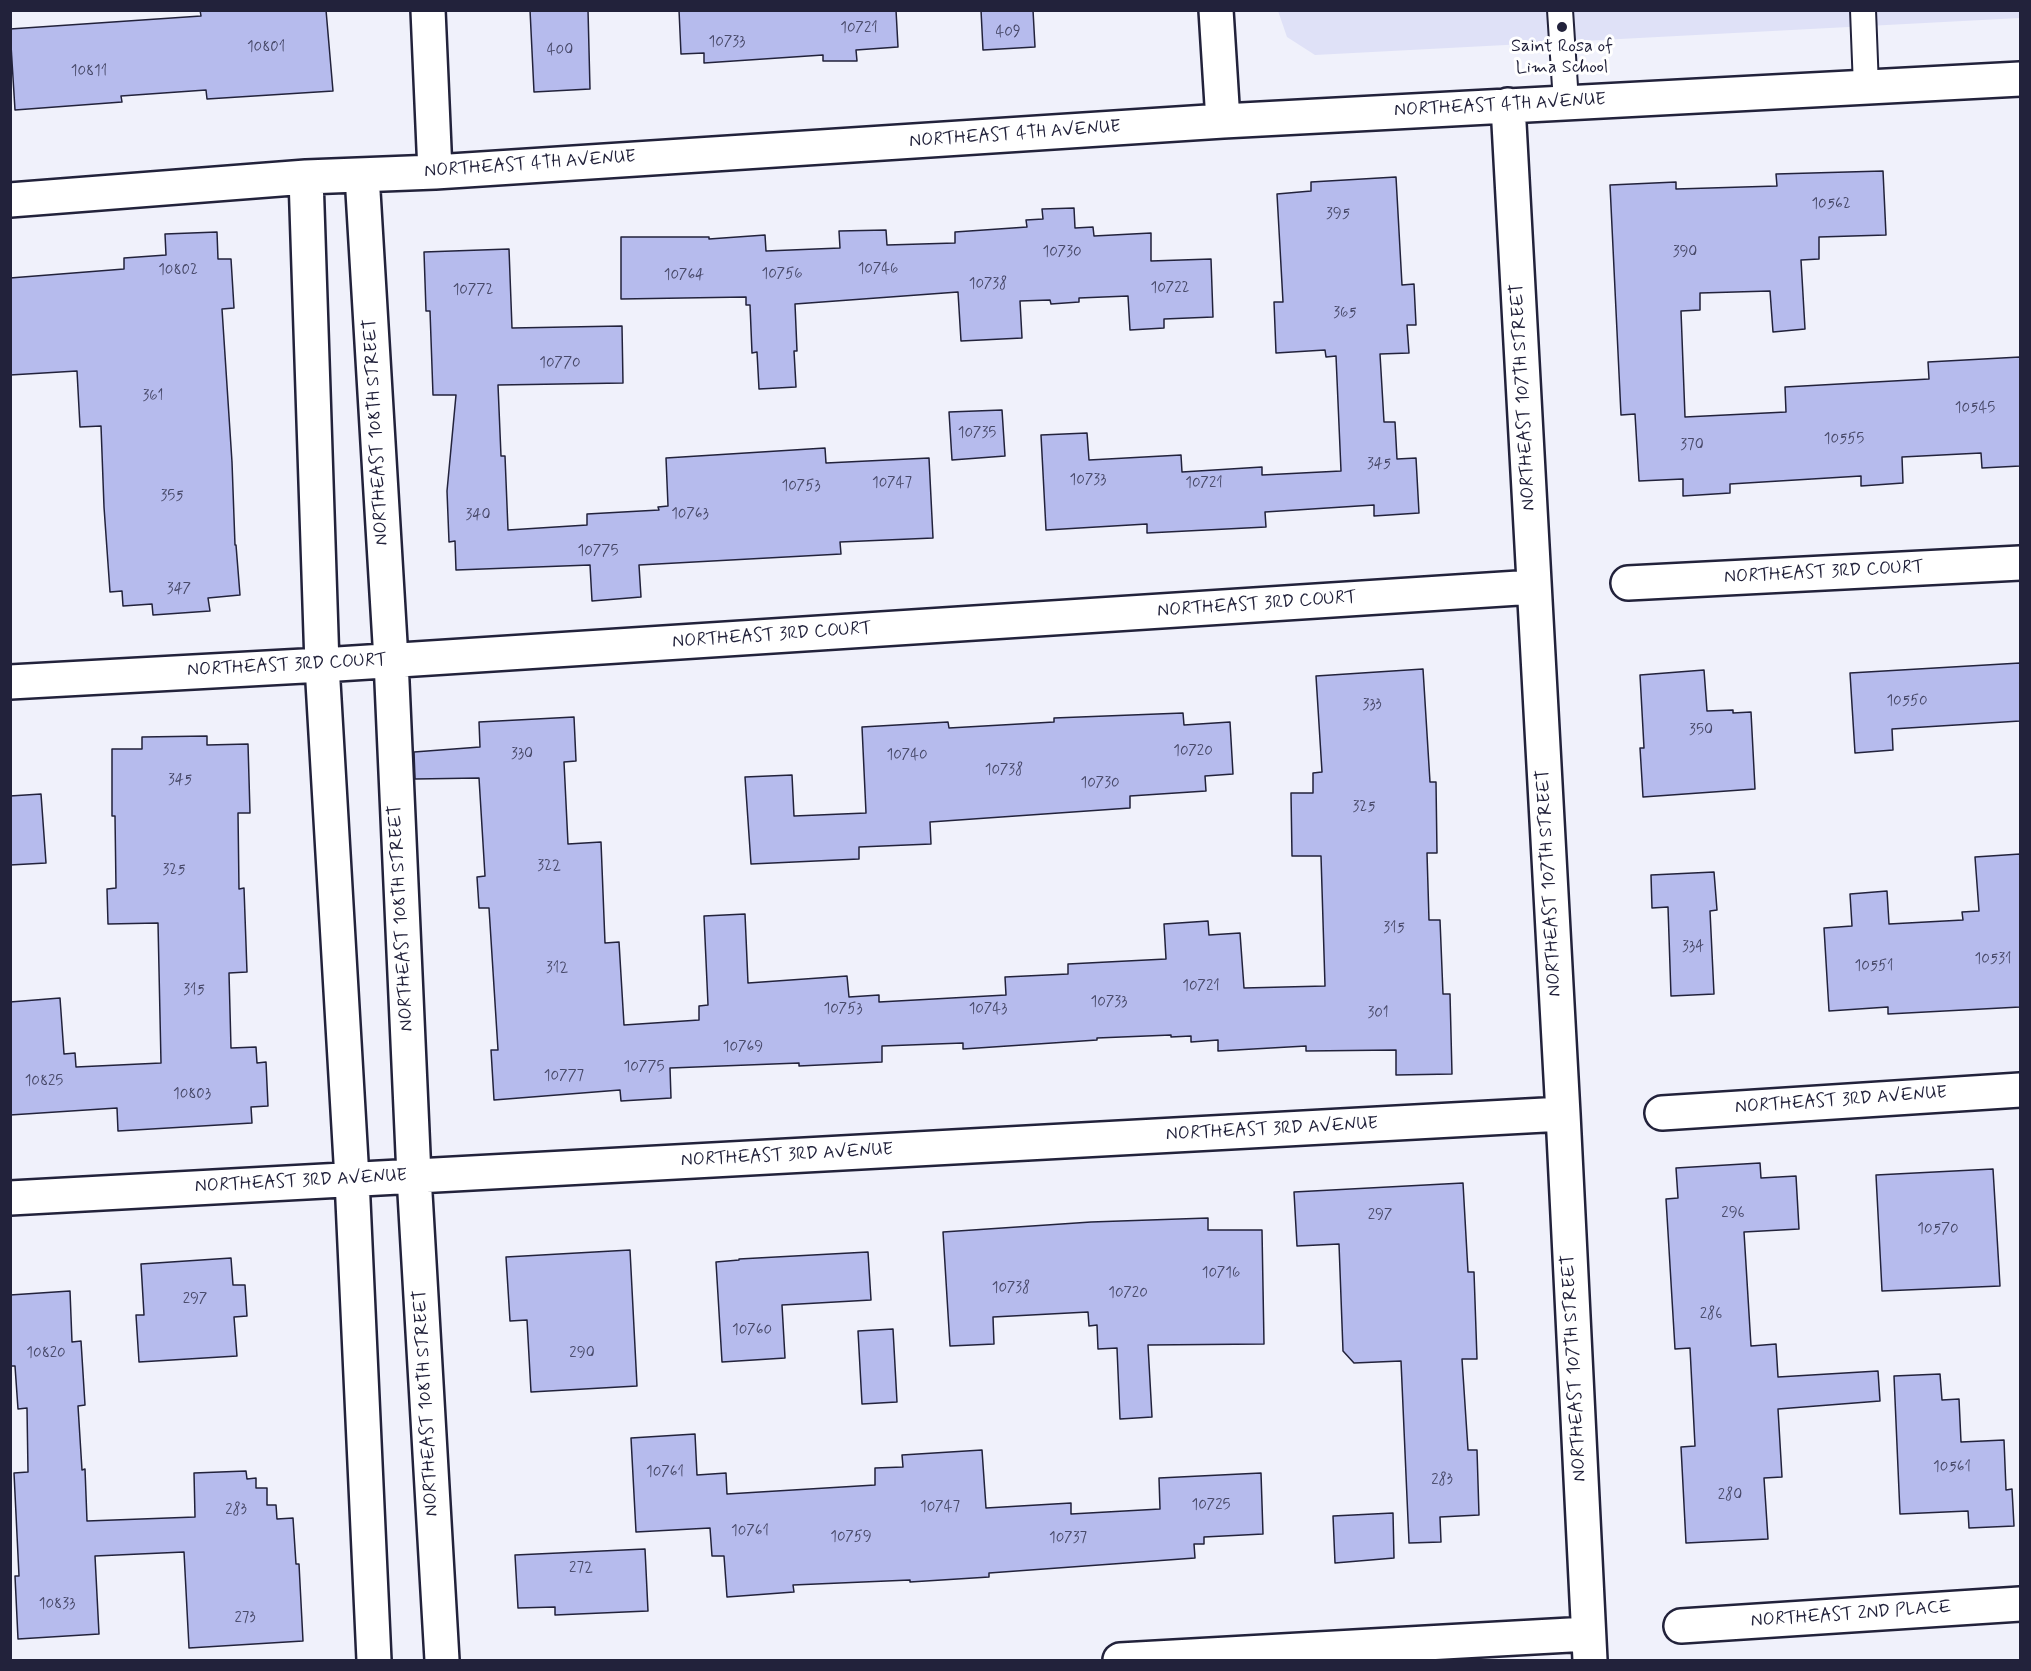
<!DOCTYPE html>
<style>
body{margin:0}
#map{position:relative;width:2031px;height:1671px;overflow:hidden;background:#f0f1fb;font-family:Mynerve,sans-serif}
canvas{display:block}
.frame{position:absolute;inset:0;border:12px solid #22223b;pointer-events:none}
</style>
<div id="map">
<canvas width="2031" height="1671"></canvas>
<div class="frame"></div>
</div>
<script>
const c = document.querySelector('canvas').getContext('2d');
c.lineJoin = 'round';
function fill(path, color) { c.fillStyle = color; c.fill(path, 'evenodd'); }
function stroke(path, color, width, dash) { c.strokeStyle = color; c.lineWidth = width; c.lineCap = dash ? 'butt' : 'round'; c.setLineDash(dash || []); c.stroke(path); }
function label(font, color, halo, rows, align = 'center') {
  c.font = font + ' Mynerve,sans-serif'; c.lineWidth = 6; c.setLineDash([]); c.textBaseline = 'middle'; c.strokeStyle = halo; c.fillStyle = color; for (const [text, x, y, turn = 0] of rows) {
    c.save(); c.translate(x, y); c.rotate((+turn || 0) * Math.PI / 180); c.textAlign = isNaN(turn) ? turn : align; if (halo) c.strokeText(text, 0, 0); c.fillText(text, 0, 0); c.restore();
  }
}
fill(new Path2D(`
 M 2020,10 L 2020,18 L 1315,55 L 1287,37 L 1278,11 Z`), '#dfe1f7');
const building = new Path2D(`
 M 200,10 L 326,10 L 333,91 L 207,99 L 206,90 L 121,96 L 122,102 L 15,110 L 10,29 L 201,16 Z
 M 530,10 L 588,10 L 590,89 L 534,92 Z
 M 679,10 L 896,10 L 898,47 L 856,50 L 857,61 L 823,61 L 823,55 L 704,63 L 704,53 L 681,54 Z
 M 981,10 L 1033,10 L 1035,47 L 983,50 Z
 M 1883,171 L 1886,235 L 1819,237 L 1819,259 L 1801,260 L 1805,329 L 1773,332 L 1770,291 L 1700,293 L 1700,310 L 1681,311 L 1685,417 L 1786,412 L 1785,387 L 1929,379 L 1928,362 L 2020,357 L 2020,466 L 1982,468 L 1981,453 L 1902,457 L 1903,483 L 1861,486 L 1861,476 L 1730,484 L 1730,493 L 1683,496 L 1683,479 L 1639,481 L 1635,414 L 1621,415 L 1610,185 L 1676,182 L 1676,189 L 1777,186 L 1776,174 Z
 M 1396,177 L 1402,285 L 1414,284 L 1416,325 L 1407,325 L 1409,353 L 1380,354 L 1384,422 L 1395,422 L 1397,459 L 1416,458 L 1419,513 L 1374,516 L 1374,505 L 1265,512 L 1266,527 L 1147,533 L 1147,524 L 1046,530 L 1041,435 L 1087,433 L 1089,460 L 1181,455 L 1182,472 L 1262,467 L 1262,475 L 1341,471 L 1336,356 L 1326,357 L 1325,350 L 1276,353 L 1274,302 L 1283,302 L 1277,194 L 1311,191 L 1311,182 Z
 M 1074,208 L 1075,228 L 1093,227 L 1094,236 L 1151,233 L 1151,261 L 1211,259 L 1213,317 L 1164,319 L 1164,328 L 1130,330 L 1128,296 L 1079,298 L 1079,302 L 1051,304 L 1050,300 L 1020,301 L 1022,338 L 961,341 L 958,292 L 795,304 L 797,351 L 794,351 L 796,387 L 759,389 L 757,352 L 752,353 L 750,305 L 746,305 L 746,297 L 621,299 L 621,237 L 709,237 L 709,239 L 765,235 L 766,251 L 840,248 L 839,231 L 886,230 L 887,245 L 955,243 L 955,232 L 1027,227 L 1026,220 L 1043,219 L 1042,209 Z
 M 217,232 L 218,259 L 231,259 L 234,308 L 222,309 L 232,462 L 235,545 L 236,545 L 240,595 L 208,598 L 210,611 L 153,615 L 152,604 L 123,606 L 122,591 L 110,592 L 104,507 L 101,426 L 80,427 L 77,371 L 10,375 L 10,278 L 124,269 L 124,258 L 166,255 L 165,234 Z
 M 509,249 L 512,328 L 622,326 L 623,383 L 498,385 L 501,456 L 505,456 L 508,530 L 587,525 L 587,514 L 659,510 L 658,507 L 668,506 L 666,458 L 825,448 L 826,463 L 929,458 L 933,538 L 840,542 L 841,554 L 639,565 L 641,597 L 592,601 L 590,565 L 456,570 L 455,541 L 449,542 L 447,491 L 456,395 L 433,395 L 430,311 L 426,311 L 424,252 Z
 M 1002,410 L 1005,456 L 952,460 L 949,412 Z
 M 2020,663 L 2020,721 L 1892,729 L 1893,750 L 1855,753 L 1850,673 Z
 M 1423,669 L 1430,782 L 1436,782 L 1437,853 L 1427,853 L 1429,920 L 1440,920 L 1443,994 L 1450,994 L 1452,1074 L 1396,1075 L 1396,1050 L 1306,1051 L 1306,1046 L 1218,1051 L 1218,1040 L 1191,1042 L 1191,1036 L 1171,1037 L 1171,1035 L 1097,1038 L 1097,1040 L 963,1049 L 963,1043 L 882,1046 L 882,1062 L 799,1066 L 799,1063 L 670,1068 L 671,1098 L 621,1101 L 620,1090 L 494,1100 L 491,1050 L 498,1050 L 489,908 L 479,908 L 477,877 L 485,876 L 479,778 L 415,779 L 414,752 L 480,747 L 479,722 L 574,717 L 576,761 L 564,762 L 568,844 L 601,842 L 605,943 L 619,942 L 624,1025 L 699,1020 L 699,1006 L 708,1005 L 704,916 L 745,914 L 748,983 L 847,976 L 849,997 L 879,995 L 879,1002 L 1006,995 L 1005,977 L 1068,974 L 1068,964 L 1166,959 L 1164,924 L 1208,921 L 1209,935 L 1240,933 L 1244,988 L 1325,986 L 1321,856 L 1292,856 L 1291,793 L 1313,793 L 1313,773 L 1322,772 L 1316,676 Z
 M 1704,670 L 1707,711 L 1733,710 L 1733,713 L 1751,712 L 1755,789 L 1643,797 L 1640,748 L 1644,748 L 1640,675 Z
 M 1183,713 L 1184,725 L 1230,722 L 1233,774 L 1205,776 L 1206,791 L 1130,796 L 1130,808 L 930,822 L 931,844 L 859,847 L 859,859 L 751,864 L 745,777 L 792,775 L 794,816 L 866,813 L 862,727 L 948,722 L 949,728 L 1054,722 L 1054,718 Z
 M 207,736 L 207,745 L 248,744 L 250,813 L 238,813 L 239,889 L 244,888 L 247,972 L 229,973 L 231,1048 L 256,1047 L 257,1063 L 266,1062 L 268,1106 L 251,1107 L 252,1123 L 118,1131 L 117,1108 L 10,1115 L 10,1002 L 60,998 L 64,1054 L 75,1053 L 76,1067 L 161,1063 L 158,923 L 108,924 L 107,889 L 116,888 L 115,816 L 112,816 L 112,749 L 142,749 L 142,737 Z
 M 41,794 L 46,863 L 10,865 L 10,796 Z
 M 2020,854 L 2020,1007 L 1888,1014 L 1888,1007 L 1829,1011 L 1824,928 L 1852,926 L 1850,894 L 1887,891 L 1889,924 L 1963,920 L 1962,912 L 1979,911 L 1975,857 Z
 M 1714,872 L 1717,910 L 1710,911 L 1714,994 L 1671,996 L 1668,907 L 1652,908 L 1651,875 Z
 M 1760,1163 L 1761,1178 L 1796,1176 L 1799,1229 L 1744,1232 L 1751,1346 L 1776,1344 L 1778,1377 L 1878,1371 L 1880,1401 L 1778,1409 L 1782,1477 L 1764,1478 L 1768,1539 L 1686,1543 L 1681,1447 L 1695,1446 L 1690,1348 L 1675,1349 L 1666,1199 L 1678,1198 L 1676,1168 Z
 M 1993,1169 L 2000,1286 L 1882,1291 L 1876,1175 Z
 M 1463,1183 L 1468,1272 L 1474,1272 L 1477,1359 L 1462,1359 L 1468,1450 L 1477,1450 L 1479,1515 L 1440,1517 L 1441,1542 L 1409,1543 L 1401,1361 L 1354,1363 L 1343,1351 L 1339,1244 L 1297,1246 L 1294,1192 Z
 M 1208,1218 L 1208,1230 L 1262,1230 L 1264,1344 L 1148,1345 L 1152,1417 L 1120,1419 L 1117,1348 L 1098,1349 L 1097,1325 L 1089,1326 L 1088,1312 L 993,1317 L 994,1344 L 950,1346 L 943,1232 L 1091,1222 Z
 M 630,1250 L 637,1386 L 531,1392 L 527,1320 L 510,1321 L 506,1257 Z
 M 868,1252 L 871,1300 L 782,1305 L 785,1358 L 722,1362 L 716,1262 L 739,1260 L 739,1259 Z
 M 231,1258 L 233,1285 L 245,1285 L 247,1316 L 234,1317 L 237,1356 L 139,1362 L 136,1315 L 144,1315 L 141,1264 Z
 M 70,1291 L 72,1342 L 81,1341 L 85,1405 L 78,1406 L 82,1470 L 85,1469 L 87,1521 L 195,1517 L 194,1473 L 246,1471 L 247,1479 L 256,1478 L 256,1488 L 267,1488 L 267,1505 L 276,1505 L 277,1519 L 293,1518 L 296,1564 L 299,1564 L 303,1641 L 189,1648 L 184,1552 L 95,1556 L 99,1634 L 18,1639 L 15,1576 L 19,1576 L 14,1473 L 28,1472 L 27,1408 L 18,1409 L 15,1366 L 10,1366 L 10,1295 Z
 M 893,1329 L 897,1402 L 862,1404 L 858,1331 Z
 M 1940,1374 L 1942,1400 L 1959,1399 L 1961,1442 L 2004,1440 L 2006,1490 L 2012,1489 L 2014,1526 L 1969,1528 L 1968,1511 L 1900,1514 L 1894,1376 Z
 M 695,1434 L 697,1475 L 726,1473 L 727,1494 L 875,1485 L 875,1468 L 903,1467 L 902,1455 L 982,1450 L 986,1508 L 1071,1503 L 1071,1514 L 1160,1509 L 1159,1478 L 1261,1473 L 1263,1534 L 1204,1537 L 1204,1544 L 1194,1544 L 1195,1558 L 989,1573 L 989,1577 L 910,1582 L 910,1580 L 793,1585 L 794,1592 L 727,1597 L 724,1556 L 712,1556 L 710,1528 L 636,1532 L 631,1438 Z
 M 1393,1513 L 1394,1558 L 1335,1563 L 1333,1516 Z
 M 645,1549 L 648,1611 L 555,1615 L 555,1607 L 518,1608 L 515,1555 Z`);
fill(building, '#b6bbed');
stroke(building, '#22223b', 1.5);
const lane = new Path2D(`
 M 1560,10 L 1566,102
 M 1863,10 L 1866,87`);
const street = new Path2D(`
 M 428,10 L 435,172
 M 1216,10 L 1223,121
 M 1508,105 L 1563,1114 L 1590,1660
 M 362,175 L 391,660 L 414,1176 L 442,1660
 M 306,177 L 322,665 L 352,1179 L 374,1660
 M 10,200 L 306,177 L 435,172 L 1223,121 L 2020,79
 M 1628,583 L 2020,563
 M 10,682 L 322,665 L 1534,587
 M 1662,1113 L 2020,1090
 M 10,1198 L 1563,1114
 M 1681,1626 L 2020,1604
 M 1120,1660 L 1588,1634`);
stroke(lane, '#22223b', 28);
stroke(street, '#22223b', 38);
stroke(lane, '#fff', 24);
stroke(street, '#fff', 33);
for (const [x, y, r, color] of [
 [1562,27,6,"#22223b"]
]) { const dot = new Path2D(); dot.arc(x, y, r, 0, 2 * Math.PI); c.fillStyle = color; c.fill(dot); stroke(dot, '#fff', 2); }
label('15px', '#474868', null, [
 ["10721",859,29],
 ["409",1008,33],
 ["10733",727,43],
 ["10801",266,48],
 ["400",560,51],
 ["10811",89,72],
 ["10562",1831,205],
 ["395",1338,215],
 ["10730",1062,253],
 ["390",1685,253],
 ["10746",878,270],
 ["10802",178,271],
 ["10756",782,275],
 ["10764",684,276],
 ["10738",988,285],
 ["10722",1170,289],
 ["10772",473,291],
 ["365",1345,314],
 ["10770",560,364],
 ["361",153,397],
 ["10545",1975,409],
 ["10735",977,434],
 ["10555",1844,440],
 ["370",1692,446],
 ["345",1379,465],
 ["10733",1088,481],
 ["10747",892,484],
 ["10721",1204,484],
 ["10753",801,487],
 ["355",172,497],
 ["10763",690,515],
 ["340",478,516],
 ["10775",598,552],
 ["347",179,590],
 ["10550",1907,702],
 ["333",1372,706],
 ["350",1701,731],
 ["10720",1193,752],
 ["330",522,755],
 ["10740",907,756],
 ["10738",1004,771],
 ["345",180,781],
 ["10730",1100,784],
 ["325",1364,808],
 ["322",549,867],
 ["325",174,871],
 ["315",1394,929],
 ["334",1693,948],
 ["10531",1993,960],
 ["10551",1874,967],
 ["312",557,969],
 ["10721",1201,987],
 ["315",194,991],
 ["10733",1109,1003],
 ["10753",843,1010],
 ["10743",988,1010],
 ["301",1378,1014],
 ["10769",743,1048],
 ["10775",644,1068],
 ["10777",564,1077],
 ["10825",44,1082],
 ["10803",192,1095],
 ["296",1733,1214],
 ["297",1380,1216],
 ["10570",1938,1230],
 ["10716",1221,1274],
 ["10738",1011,1289],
 ["10720",1128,1294],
 ["297",195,1300],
 ["286",1711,1315],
 ["10760",752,1331],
 ["10820",46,1354],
 ["290",582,1354],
 ["10561",1952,1468],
 ["10761",665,1473],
 ["283",1442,1481],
 ["280",1730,1496],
 ["10725",1211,1506],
 ["10747",940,1508],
 ["283",236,1511],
 ["10761",750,1532],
 ["10759",851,1538],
 ["10737",1068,1539],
 ["272",581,1569],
 ["10833",57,1605],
 ["273",245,1619]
]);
label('18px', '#22223b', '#fff', [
 ["Saint Rosa of",1562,47],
 ["Lima School",1562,68]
]);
label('18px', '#22223b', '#fff', [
 ["NORTHEAST 4TH AVENUE",1500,106,-3],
 ["NORTHEAST 4TH AVENUE",1015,135,-4],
 ["NORTHEAST 4TH AVENUE",530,165,-4],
 ["NORTHEAST 107TH STREET",1524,397,-93],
 ["NORTHEAST 108TH STREET",377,432,-93],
 ["NORTHEAST 3RD COURT",1824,573,-3],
 ["NORTHEAST 3RD COURT",1257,605,-4],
 ["NORTHEAST 3RD COURT",772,636,-4],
 ["NORTHEAST 3RD COURT",287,666,-3],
 ["NORTHEAST 107TH STREET",1550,883,-93],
 ["NORTHEAST 108TH STREET",402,918,-93],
 ["NORTHEAST 3RD AVENUE",1841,1101,-4],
 ["NORTHEAST 3RD AVENUE",1272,1130,-3],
 ["NORTHEAST 3RD AVENUE",787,1156,-3],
 ["NORTHEAST 3RD AVENUE",301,1182,-3],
 ["NORTHEAST 107TH STREET",1575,1368,-93],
 ["NORTHEAST 108TH STREET",427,1403,-93],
 ["NORTHEAST 2ND PLACE",1851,1615,-4]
]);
</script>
